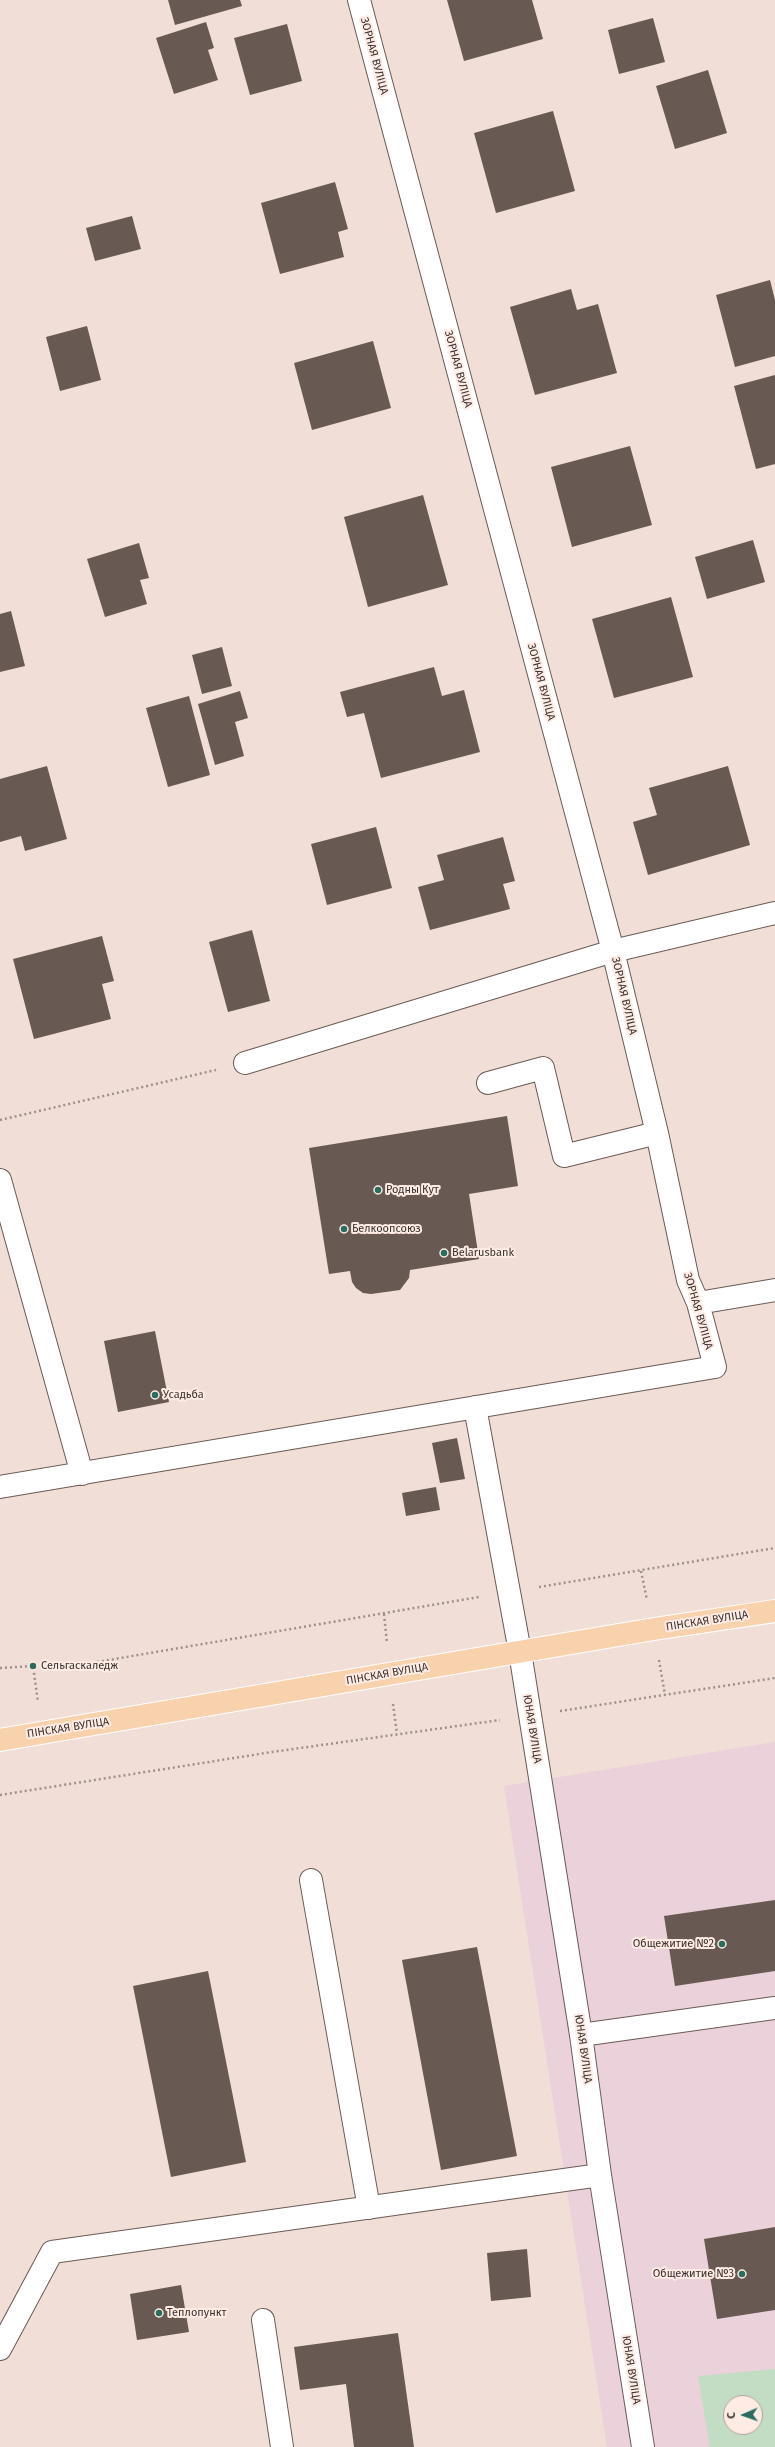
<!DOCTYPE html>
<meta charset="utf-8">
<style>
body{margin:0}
#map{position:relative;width:775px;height:2447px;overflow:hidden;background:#f0ded7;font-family:"Fira Sans",sans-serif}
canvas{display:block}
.north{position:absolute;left:723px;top:2395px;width:40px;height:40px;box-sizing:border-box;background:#feebe4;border:1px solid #b0a19c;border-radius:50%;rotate:268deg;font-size:11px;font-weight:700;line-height:16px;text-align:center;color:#3a3230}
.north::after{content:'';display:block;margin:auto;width:14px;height:18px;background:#2a6d5f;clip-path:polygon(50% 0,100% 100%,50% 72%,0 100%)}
</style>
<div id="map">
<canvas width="775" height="2447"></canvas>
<div class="north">С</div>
</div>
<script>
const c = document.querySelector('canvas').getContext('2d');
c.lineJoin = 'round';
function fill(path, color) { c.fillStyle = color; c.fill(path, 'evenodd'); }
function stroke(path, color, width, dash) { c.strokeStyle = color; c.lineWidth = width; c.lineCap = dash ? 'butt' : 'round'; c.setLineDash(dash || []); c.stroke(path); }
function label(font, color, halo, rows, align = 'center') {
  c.font = font + ' "Fira Sans",sans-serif'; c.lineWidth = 4; c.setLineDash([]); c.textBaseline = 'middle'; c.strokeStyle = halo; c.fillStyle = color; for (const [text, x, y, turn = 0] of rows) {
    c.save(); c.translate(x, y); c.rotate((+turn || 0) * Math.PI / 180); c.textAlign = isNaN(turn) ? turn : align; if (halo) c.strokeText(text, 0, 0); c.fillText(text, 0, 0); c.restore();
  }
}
fill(new Path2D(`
 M 775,1742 L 775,2447 L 607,2447 L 504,1786 ZM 731,2403 L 755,2403 L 755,2427 L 731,2427 Z`), '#ead1da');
fill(new Path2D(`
 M 775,2369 L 775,2447 L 710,2447 L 698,2376 ZM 731,2403 L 755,2403 L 755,2427 L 731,2427 Z`), '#c3ddc4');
fill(new Path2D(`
 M 168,0 L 240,0 L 242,6 L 175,25 Z
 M 447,0 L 532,0 L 543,39 L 464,61 Z
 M 653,18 L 665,62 L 619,74 L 608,30 Z
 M 206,22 L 214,48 L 208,50 L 218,80 L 174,94 L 156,38 Z
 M 287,24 L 302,81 L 250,95 L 234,38 Z
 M 708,70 L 727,133 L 675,149 L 656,86 Z
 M 553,111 L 575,191 L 496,213 L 474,133 Z
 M 335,182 L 348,229 L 338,232 L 344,257 L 280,274 L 261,203 Z
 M 132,216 L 141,249 L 95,261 L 86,228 Z
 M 770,280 L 775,300 L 775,356 L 735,367 L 716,295 Z
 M 571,289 L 577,310 L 598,304 L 617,373 L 535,395 L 510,307 Z
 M 87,326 L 101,380 L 60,391 L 46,337 Z
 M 373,341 L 391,408 L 312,430 L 294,363 Z
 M 775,375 L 775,464 L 756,469 L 734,386 Z
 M 630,446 L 652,525 L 572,547 L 551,467 Z
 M 423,495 L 448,585 L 368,607 L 344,517 Z
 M 753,540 L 765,582 L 707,599 L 695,557 Z
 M 139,543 L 149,578 L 140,580 L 147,604 L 105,617 L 87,559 Z
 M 671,597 L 693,677 L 614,698 L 592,619 Z
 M 11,611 L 25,666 L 0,672 L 0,614 Z
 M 222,647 L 232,686 L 202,694 L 192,655 Z
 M 434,667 L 442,696 L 464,690 L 480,752 L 381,778 L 364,713 L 347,717 L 340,692 Z
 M 240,691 L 248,718 L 235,722 L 244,756 L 215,765 L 198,704 Z
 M 189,696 L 210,775 L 168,787 L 146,708 Z
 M 47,766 L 67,839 L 25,851 L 21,836 L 0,842 L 0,779 Z
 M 728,766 L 750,845 L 648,875 L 633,822 L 657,815 L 649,788 Z
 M 376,827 L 392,888 L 327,905 L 311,844 Z
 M 503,837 L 515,881 L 503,884 L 510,909 L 430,930 L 418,887 L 444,880 L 437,855 Z
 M 252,930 L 270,1001 L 228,1012 L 209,942 Z
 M 102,936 L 114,981 L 102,984 L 111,1019 L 34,1039 L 13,959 Z
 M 507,1116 L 518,1186 L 469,1194 L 479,1259 L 410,1270 L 409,1278 L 400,1290 L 371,1294 L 363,1293 L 356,1288 L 352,1282 L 350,1271 L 329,1274 L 309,1148 Z
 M 155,1331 L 169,1402 L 118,1412 L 104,1341 Z
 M 457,1438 L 465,1479 L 440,1483 L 432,1443 Z
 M 436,1487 L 440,1510 L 406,1516 L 402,1493 Z
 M 775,1900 L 775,1971 L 675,1986 L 664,1916 Z
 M 477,1947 L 517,2156 L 441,2170 L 402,1960 Z
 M 208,1971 L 246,2162 L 171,2177 L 133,1986 Z
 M 775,2227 L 775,2310 L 717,2319 L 704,2239 Z
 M 527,2249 L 531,2297 L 491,2301 L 487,2253 Z
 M 181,2285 L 189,2332 L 137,2340 L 130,2294 Z
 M 398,2333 L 414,2447 L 354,2447 L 346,2384 L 300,2390 L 294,2347 Z`), '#685953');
const minor = new Path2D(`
 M 245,1063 L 613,951 L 775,913
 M 488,1083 L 543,1068 L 564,1156 L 657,1133
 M 0,1180 L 82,1474
 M 698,1303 L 775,1290
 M 475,1407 L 520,1652 L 581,2035 L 600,2175 L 643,2447
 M 0,1487 L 715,1367 L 698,1303 L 688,1280 L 657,1133 L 613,951 L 359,0
 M 311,1880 L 369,2208
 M 581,2035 L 775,2008
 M 263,2320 L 282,2447
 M 0,2349 L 52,2252 L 600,2175`);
const major = new Path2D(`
 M 0,1740 L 654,1629 L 775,1611`);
stroke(minor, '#6b5b55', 24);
stroke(major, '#fff', 24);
stroke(new Path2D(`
 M 0,1120 L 216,1070
 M 641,1571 L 647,1600
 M 539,1587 L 775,1548
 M 384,1614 L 387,1643
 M 659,1660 L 665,1695
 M 97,1662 L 479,1597
 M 0,1668 L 33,1666 L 38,1702
 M 393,1704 L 397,1734
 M 560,1711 L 775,1678
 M 0,1795 L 272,1752 L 500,1720`), '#9e908c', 2.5, [2, 3]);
stroke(minor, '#fff', 22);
stroke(major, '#f8d1ad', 22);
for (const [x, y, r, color] of [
 [378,1190,4,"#2a6d5f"],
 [344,1229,4,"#2a6d5f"],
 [444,1253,4,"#2a6d5f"],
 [155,1395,4,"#2a6d5f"],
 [33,1666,4,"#2a6d5f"],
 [722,1944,4,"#2a6d5f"],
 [742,2274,4,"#2a6d5f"],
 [159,2313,4,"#2a6d5f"]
]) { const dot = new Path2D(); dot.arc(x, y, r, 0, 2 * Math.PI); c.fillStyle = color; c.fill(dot); stroke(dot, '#feebe4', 1.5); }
label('11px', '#3a3230', '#feebe4', [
 ["ЗОРНАЯ ВУЛІЦА",374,56,75],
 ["ЗОРНАЯ ВУЛІЦА",458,369,75],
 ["ЗОРНАЯ ВУЛІЦА",541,682,75],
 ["ЗОРНАЯ ВУЛІЦА",624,996,77],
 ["ЗОРНАЯ ВУЛІЦА",698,1311,74],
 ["ПІНСКАЯ ВУЛІЦА",707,1621,-9],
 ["ПІНСКАЯ ВУЛІЦА",387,1674,-10],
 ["ПІНСКАЯ ВУЛІЦА",68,1728,-9],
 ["ЮНАЯ ВУЛІЦА",532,1729,81],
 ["ЮНАЯ ВУЛІЦА",583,2049,82],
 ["ЮНАЯ ВУЛІЦА",631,2370,81]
]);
label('11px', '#3a3230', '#feebe4', [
 ["Родны Кут",386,1190],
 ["Белкоопсоюз",352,1229],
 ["Belarusbank",452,1253],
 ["Усадьба",163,1395],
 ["Сельгаскаледж",41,1666],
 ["Общежитие №2",714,1944,"right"],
 ["Общежитие №3",734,2274,"right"],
 ["Теплопункт",167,2313]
], 'left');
</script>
